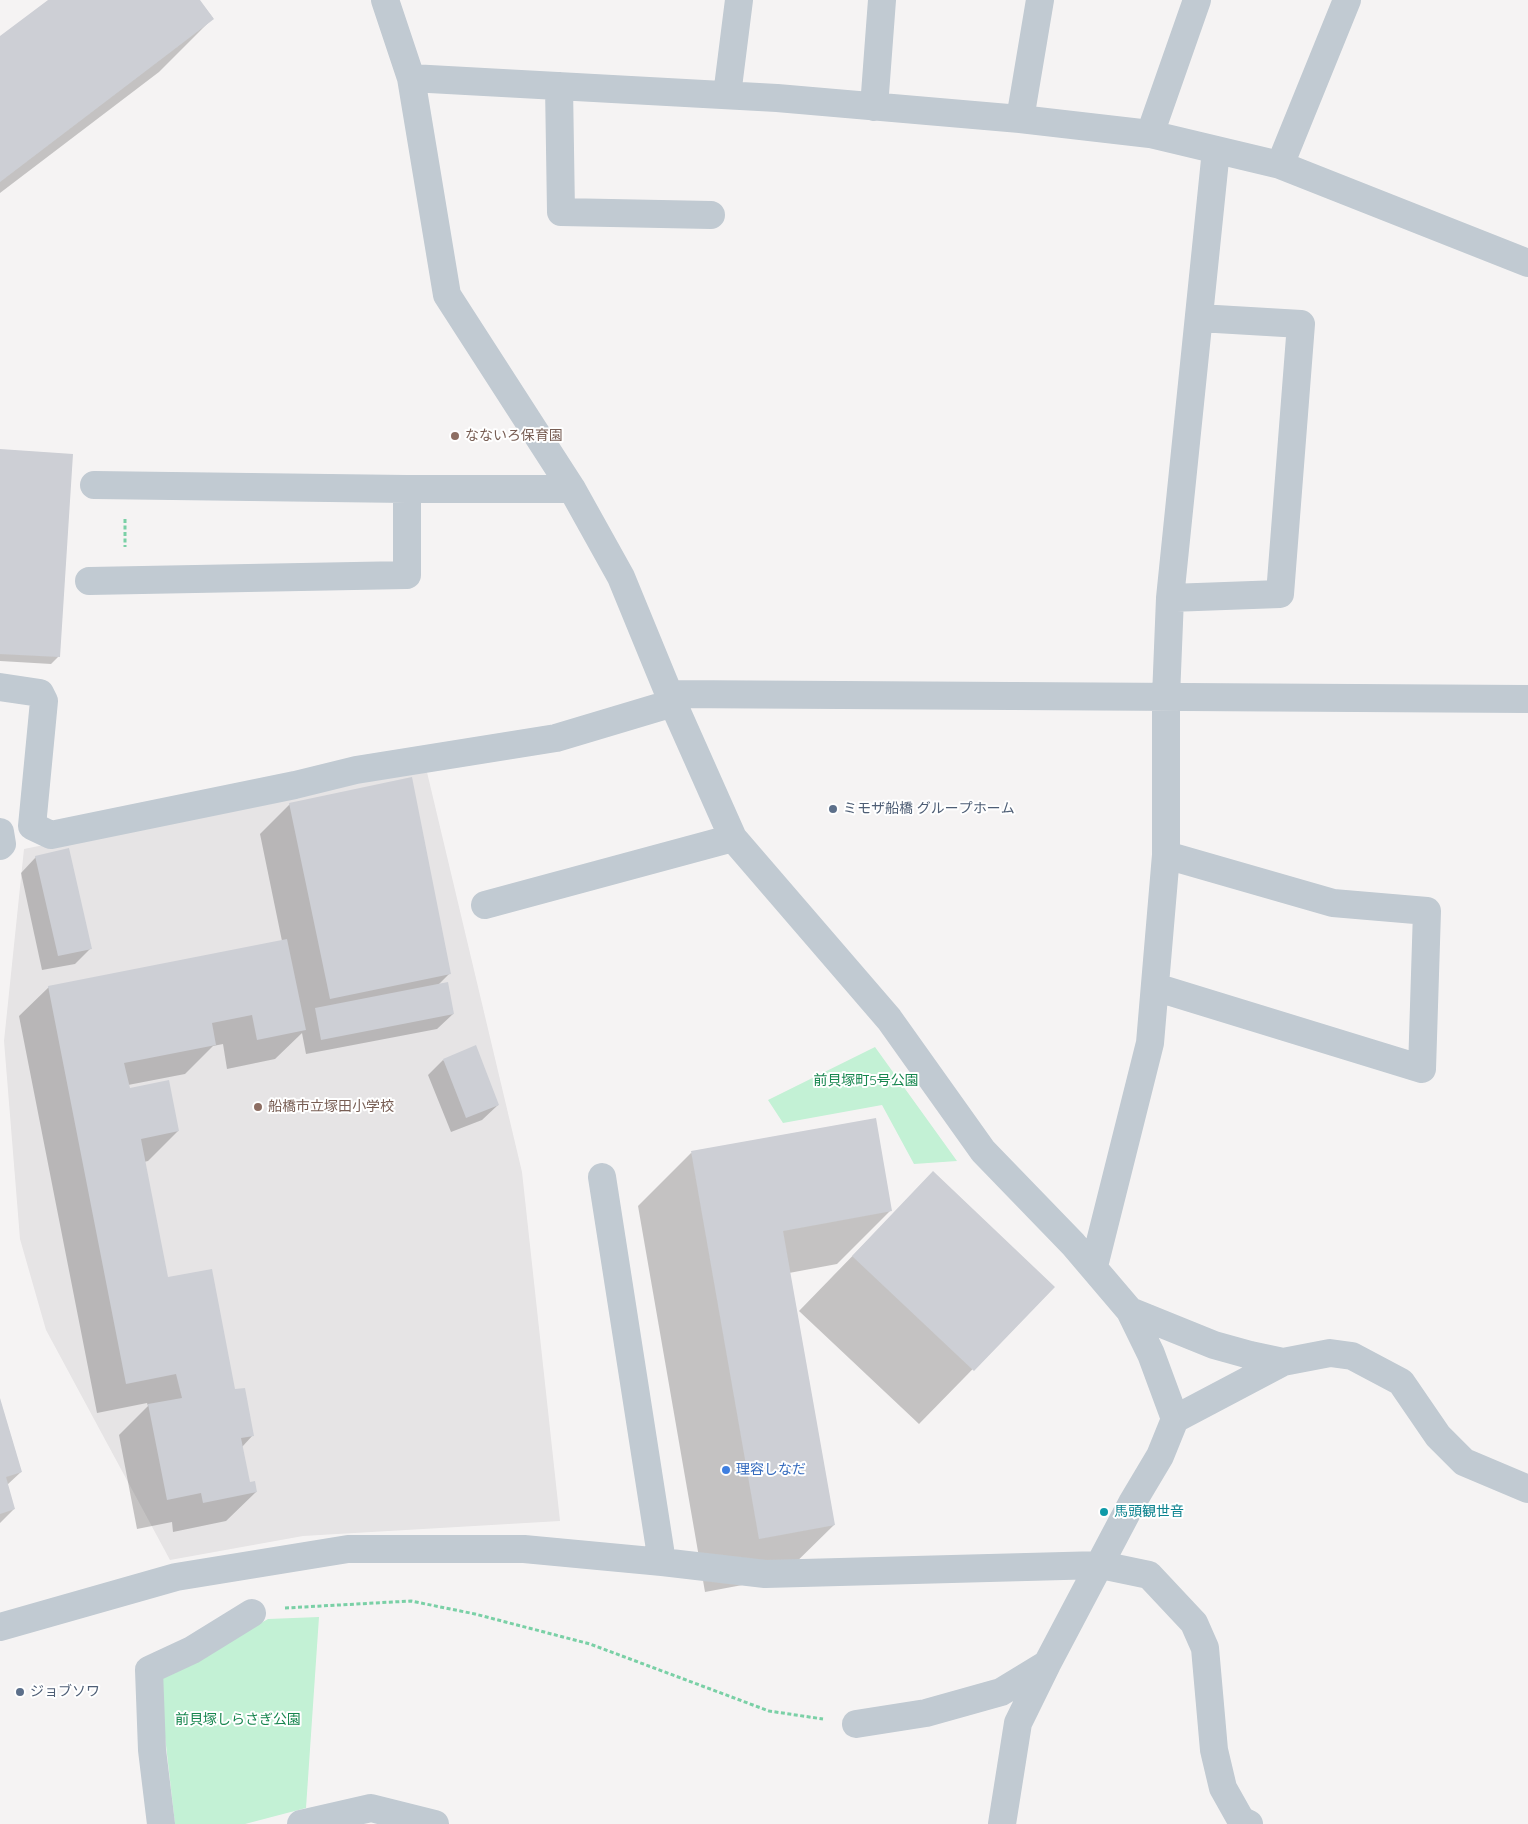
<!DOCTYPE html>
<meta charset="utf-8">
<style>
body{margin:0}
canvas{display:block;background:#f5f3f3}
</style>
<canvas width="1528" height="1824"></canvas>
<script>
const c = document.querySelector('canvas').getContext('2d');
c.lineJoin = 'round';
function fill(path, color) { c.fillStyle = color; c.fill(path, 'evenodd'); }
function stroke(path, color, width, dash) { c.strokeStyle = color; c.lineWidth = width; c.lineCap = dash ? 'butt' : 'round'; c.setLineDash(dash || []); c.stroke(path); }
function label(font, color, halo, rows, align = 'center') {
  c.font = font + ' Quicksand,"Noto Sans JP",sans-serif'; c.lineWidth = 4; c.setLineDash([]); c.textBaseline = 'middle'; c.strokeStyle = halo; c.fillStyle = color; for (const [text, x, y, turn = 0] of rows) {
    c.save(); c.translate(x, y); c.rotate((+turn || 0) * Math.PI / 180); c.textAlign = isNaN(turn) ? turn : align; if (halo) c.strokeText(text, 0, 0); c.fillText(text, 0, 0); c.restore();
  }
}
fill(new Path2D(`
 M 426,768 L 522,1172 L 560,1521 L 303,1536 L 170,1560 L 46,1330 L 20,1239 L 4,1041 L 24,849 Z`), '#e6e4e5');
fill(new Path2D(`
 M 875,1047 L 957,1161 L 914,1164 L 882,1105 L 783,1123 L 768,1100 Z
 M 319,1617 L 306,1808 L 245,1824 L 175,1824 L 158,1675 L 229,1641 L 268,1619 Z`), '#c3f1d5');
fill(new Path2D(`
 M 50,0 L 199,0 L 213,18 L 159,72 L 0,193 L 0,38 Z
 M 0,451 L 72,455 L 58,657 L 51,664 L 0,661 Z
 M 290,804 L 450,973 L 438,985 L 453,1014 L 437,1029 L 306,1054 L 302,1033 L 275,1059 L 227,1069 L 223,1044 L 213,1046 L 185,1074 L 128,1085 L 129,1090 L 178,1131 L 148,1161 L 144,1162 L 167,1278 L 234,1391 L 253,1435 L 242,1447 L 249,1484 L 256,1492 L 226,1521 L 173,1532 L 172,1522 L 137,1529 L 119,1435 L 148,1406 L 147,1403 L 97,1413 L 19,1016 L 49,987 L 282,941 L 260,834 Z
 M 36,857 L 91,948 L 75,964 L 42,970 L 21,873 Z
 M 443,1060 L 498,1105 L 482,1120 L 451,1132 L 428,1075 Z
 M 691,1153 L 891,1210 L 837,1264 L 789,1273 L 834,1525 L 780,1578 L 705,1592 L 638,1206 Z
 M 933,1173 L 1053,1287 L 919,1424 L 799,1311 Z
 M 0,1401 L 21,1472 L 7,1485 L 14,1509 L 0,1523 Z`), '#0003');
fill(new Path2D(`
 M 48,0 L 200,0 L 214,19 L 0,182 L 0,36 Z
 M 0,449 L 73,454 L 60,657 L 0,654 Z
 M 412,777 L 451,974 L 330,999 L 289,803 Z
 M 69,848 L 92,949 L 58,956 L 35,856 Z
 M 287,939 L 306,1030 L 257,1040 L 252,1015 L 212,1023 L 216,1045 L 124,1063 L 130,1088 L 169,1080 L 179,1131 L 141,1139 L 168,1277 L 212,1269 L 235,1389 L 245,1388 L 254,1436 L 241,1438 L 250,1482 L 255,1481 L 257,1492 L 203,1503 L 201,1493 L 167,1500 L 148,1404 L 182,1398 L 176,1374 L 126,1384 L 48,986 Z
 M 448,982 L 454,1014 L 321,1040 L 315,1008 Z
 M 476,1045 L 499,1105 L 466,1118 L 443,1059 Z
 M 876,1118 L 892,1211 L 783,1231 L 835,1525 L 759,1539 L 691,1151 Z
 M 933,1171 L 1055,1287 L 974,1371 L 852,1256 Z
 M 0,1398 L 22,1472 L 6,1477 L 15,1509 L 0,1514 Z`), '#cdcfd5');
stroke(new Path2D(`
 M 125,519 L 125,547
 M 285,1608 L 411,1601 L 475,1614 L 590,1644 L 769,1711 L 823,1719`), '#7ad0a6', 3, [4, 2.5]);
stroke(new Path2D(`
 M 385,0 L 411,78 L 447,295 L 572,489 L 621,577 L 669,694 L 733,838 L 889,1019 L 983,1151 L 1073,1244 L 1130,1311 L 1151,1354 L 1175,1419 L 1160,1456 L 1132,1503 L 1047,1664 L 1018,1723 L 1002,1824
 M 411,78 L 777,98 L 1020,119 L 1150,134 L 1280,165 L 1528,263
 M 559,86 L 561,212 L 711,215
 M 727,95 L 739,0
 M 874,107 L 882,0
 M 1020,119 L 1040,0
 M 1150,134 L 1197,0
 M 1280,165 L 1347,0
 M 94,485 L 407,489 L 572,489
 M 89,581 L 407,575 L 407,489
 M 1170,598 L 1280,594 L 1301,324 L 1199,318
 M 0,687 L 40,693 L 44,701 L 32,826 L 51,835 L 295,785 L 356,770 L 556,738 L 673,703
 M 669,694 L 1528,699
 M 0,832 L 2,844 L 0,846
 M 485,905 L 733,838
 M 1155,987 L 1422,1069 L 1427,911 L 1333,903 L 1166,855
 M 602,1177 L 662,1562
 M 1094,1266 L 1150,1043 L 1166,855 L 1166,697 L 1170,598 L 1216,150
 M 1130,1311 L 1214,1345 L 1250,1355 L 1283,1362
 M 1175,1419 L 1283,1362 L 1330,1353 L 1352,1356 L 1401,1382 L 1438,1436 L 1464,1462 L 1528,1489
 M 0,1627 L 176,1577 L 348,1549 L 524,1549 L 662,1562 L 765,1574 L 1101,1565 L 1149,1575 L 1194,1623 L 1205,1648 L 1214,1750 L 1223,1788 L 1241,1820 L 1249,1824
 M 856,1724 L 926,1713 L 1001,1692 L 1047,1664
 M 161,1824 L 152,1750 L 149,1670 L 192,1650 L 252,1613
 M 301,1824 L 371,1808 L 435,1824`), '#c1cad2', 28);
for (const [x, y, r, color] of [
 [455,436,5,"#8d6e63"],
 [833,809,5,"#5c6f8a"],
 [258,1107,5,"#8d6e63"],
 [726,1470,5,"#3f7fe0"],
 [1104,1512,5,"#0f9aa8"],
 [20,1692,5,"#5c6f8a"]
]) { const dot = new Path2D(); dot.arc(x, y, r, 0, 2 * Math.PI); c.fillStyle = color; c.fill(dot); stroke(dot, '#fff', 2); }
label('14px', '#785e54', '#fff', [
 ["なないろ保育園",465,436],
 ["船橋市立塚田小学校",268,1107]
], 'left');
label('14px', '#4e5e75', '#fff', [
 ["ミモザ船橋 グループホーム",843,809],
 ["ジョブソワ",30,1692]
], 'left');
label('14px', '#17864f', '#fff', [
 ["前貝塚町5号公園",866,1081],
 ["前貝塚しらさぎ公園",238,1720]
]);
label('14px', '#366cbe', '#fff', [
 ["理容しなだ",736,1470]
], 'left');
label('14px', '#0d838f', '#fff', [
 ["馬頭観世音",1114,1512]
], 'left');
</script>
